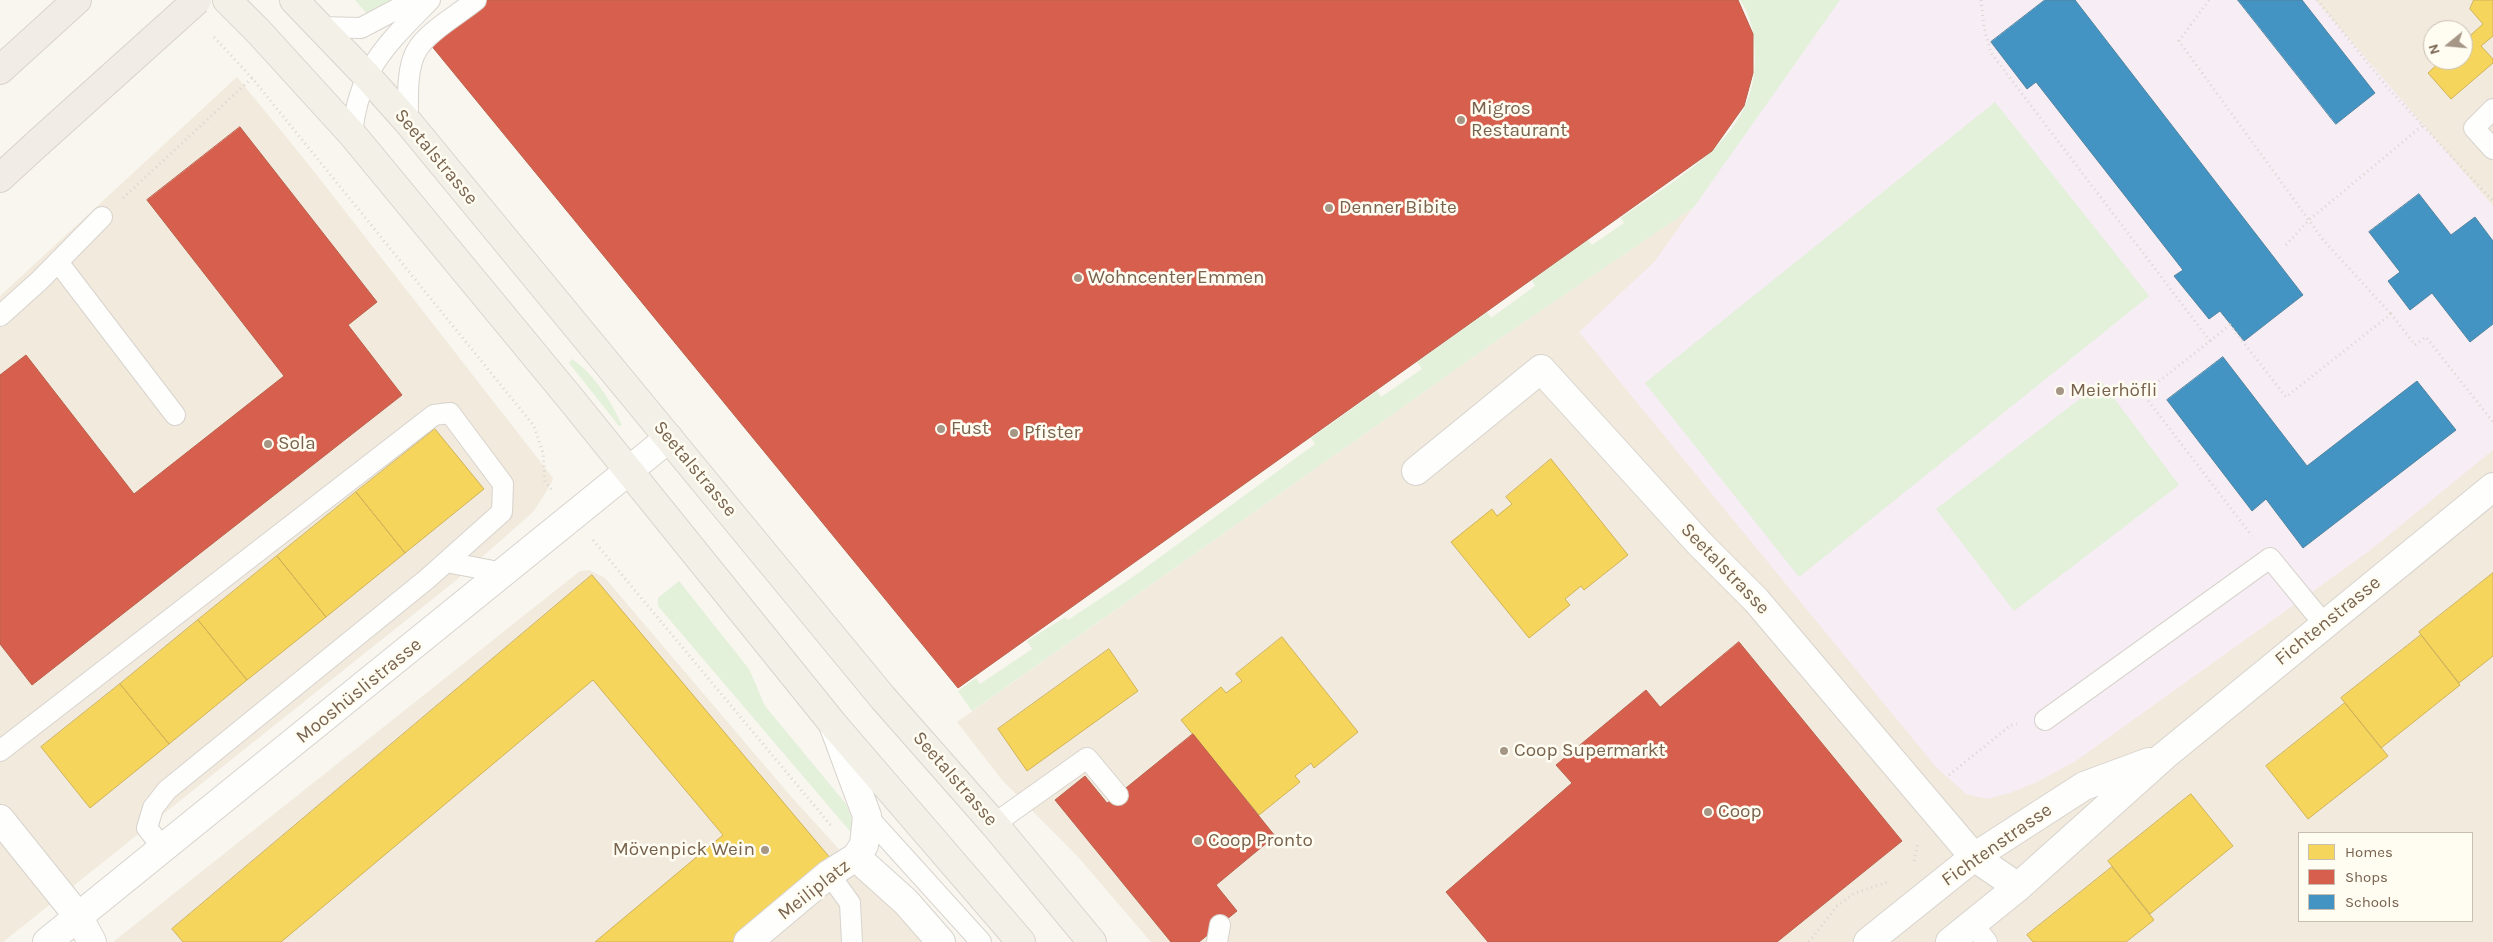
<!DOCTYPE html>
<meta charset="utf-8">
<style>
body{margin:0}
#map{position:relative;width:2493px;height:942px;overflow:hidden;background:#f8f6ef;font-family:Karla,sans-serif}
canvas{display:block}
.legend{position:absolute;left:2298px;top:832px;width:175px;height:90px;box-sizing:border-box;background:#fffcf2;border:1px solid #c9bfb0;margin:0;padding:6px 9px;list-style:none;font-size:15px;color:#78634e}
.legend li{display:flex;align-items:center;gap:10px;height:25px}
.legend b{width:25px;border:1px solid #c9bfb0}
.north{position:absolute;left:2423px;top:20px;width:50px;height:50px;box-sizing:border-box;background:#fffcf2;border:1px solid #c9bfb0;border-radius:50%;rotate:253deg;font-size:14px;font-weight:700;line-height:20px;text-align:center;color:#78634e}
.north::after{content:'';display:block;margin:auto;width:18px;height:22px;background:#a59686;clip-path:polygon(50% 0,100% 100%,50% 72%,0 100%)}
</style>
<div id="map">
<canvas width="2493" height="942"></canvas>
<ul class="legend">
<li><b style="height:14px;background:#f6d55c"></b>Homes</li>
<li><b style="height:14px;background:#d6604d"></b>Shops</li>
<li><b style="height:14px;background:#4393c3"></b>Schools</li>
</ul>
<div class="north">N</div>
</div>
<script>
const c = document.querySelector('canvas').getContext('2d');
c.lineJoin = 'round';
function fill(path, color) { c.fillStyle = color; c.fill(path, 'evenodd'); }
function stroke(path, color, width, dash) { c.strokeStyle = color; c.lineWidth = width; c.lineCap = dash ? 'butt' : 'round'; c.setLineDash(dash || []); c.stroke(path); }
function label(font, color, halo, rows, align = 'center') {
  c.font = font + ' Karla,sans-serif'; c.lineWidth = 5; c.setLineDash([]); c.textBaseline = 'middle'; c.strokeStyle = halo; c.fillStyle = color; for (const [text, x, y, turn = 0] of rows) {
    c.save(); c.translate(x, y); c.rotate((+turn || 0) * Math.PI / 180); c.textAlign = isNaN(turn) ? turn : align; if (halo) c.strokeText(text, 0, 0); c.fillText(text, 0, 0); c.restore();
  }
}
fill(new Path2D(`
 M 1840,0 L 2493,0 L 2493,942 L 1151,942 L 1079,858 L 1002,780 L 957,722 L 1499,339 L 1694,207 ZM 2433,30 L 2463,30 L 2463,60 L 2433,60 ZM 2299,833 L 2472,833 L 2472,921 L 2299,921 Z
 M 237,77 L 309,165 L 553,478 L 552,482 L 534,511 L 454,582 L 3,942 L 0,942 L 0,296 Z
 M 589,570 L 605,578 L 788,793 L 923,942 L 113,942 L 580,571 Z`), '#f1eadd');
fill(new Path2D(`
 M 1840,0 L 2316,0 L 2493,206 L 2493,450 L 2372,549 L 2076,761 L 2037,782 L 2010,793 L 1987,799 L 1966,794 L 1935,766 L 1579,332 L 1655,261 Z`), '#f6eef4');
fill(new Path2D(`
 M 355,0 L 395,0 L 368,15 Z
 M 1740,0 L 1840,0 L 1694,207 L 1499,339 L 972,711 L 958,691 L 976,678 L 980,684 L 1032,649 L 1027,641 L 1065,617 L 1068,620 L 1130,579 L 1315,444 L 1311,438 L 1377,391 L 1381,397 L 1422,369 L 1417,362 L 1487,312 L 1491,318 L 1535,286 L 1532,280 L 1588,240 L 1592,245 L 1624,223 L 1621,218 C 1679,176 1755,139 1755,59 C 1755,38 1752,17 1740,0 Z
 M 1995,102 L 2149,296 L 1799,577 L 1645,383 Z
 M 572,359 C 594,374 611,401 622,425 L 619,426 L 569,363 Z
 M 2102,382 L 2179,485 L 2014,611 L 1936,509 Z
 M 679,581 L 749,669 L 765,706 L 846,804 L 854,825 L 854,836 L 658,606 L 658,598 Z`), '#e3f0da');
const homes = new Path2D(`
 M 2474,0 L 2493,0 L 2493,36 L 2481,46 L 2493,59 L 2493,63 L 2451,99 L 2428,73 L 2442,60 L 2463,60 L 2463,42 L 2483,24 L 2470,9 Z
 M 435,429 L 484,489 L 405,553 L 356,492 Z
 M 1551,459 L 1628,555 L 1584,590 L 1581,586 L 1565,599 L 1570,605 L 1529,638 L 1451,542 L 1492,509 L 1497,516 L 1512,504 L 1506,497 Z
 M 356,492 L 405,553 L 326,617 L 277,556 Z
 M 277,556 L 326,617 L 247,680 L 198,620 Z
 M 2493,573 L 2493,656 L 2459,683 L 2419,632 Z
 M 592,575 L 831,859 L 732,942 L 595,942 L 723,835 L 593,680 L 281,942 L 183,942 L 172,929 Z
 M 198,620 L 247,680 L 169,744 L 120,684 Z
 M 2421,635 L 2460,685 L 2381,748 L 2341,698 Z
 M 1282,637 L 1358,732 L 1314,768 L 1311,763 L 1295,776 L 1300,782 L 1259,815 L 1181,720 L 1221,687 L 1226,693 L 1242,681 L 1236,674 Z
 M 1109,649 L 1138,691 L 1027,771 L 998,729 Z
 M 120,684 L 169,744 L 90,808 L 41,747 Z
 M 2345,703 L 2388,756 L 2308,819 L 2266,766 Z
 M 2191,794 L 2233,846 L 2150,914 L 2108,861 Z
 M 2112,867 L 2154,920 L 2126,942 L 2033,942 L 2027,935 Z`);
fill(homes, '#f6d55c');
stroke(homes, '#d0b358', 1);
const shops = new Path2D(`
 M 484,0 L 1738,0 L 1753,34 L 1753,73 L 1744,106 L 1712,151 L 958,688 L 430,44 Z
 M 240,127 L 377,302 L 348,325 L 402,395 L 32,685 L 0,644 L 0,375 L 26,355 L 134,494 L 284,376 L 147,200 Z
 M 1739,642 L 1902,841 L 1777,942 L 1488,942 L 1446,892 L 1572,783 L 1556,765 L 1646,690 L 1660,707 Z
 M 1193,734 L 1275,836 L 1216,885 L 1237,911 L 1199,942 L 1171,942 L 1055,800 L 1085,776 L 1107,803 Z`);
fill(shops, '#d6604d');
stroke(shops, '#ba614d', 1);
const schools = new Path2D(`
 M 2045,0 L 2075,0 L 2303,295 L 2244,341 L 2220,311 L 2209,319 L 2174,276 L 2183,270 L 2036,82 L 2027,89 L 1991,42 Z
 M 2238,0 L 2302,0 L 2375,93 L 2336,124 Z
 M 2419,194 L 2451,235 L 2475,217 L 2493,241 L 2493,324 L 2470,342 L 2432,293 L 2410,310 L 2388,281 L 2400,272 L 2369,232 Z
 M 2223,357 L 2307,466 L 2417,381 L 2456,430 L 2303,548 L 2266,499 L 2252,511 L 2167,400 Z`);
fill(schools, '#4393c3');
stroke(schools, '#5385a0', 1);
const service = new Path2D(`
 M 319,27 L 361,28 L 414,0
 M 2493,109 L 2474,128 L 2493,149
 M 408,122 C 408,102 406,67 417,50 C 427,32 459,14 476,0
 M 352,134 C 359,68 386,45 430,0
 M 58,262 L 175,415
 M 0,316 L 39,281 L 102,217
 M 446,562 L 504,573
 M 2045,720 L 2270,558 L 2324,624
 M 0,751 L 434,415 L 450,413 L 503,484 L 502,512 L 427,579 L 167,790 L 153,808 L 147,828 L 164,849
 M 867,816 L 981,942
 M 994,824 L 1087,758 L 1118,795
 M 829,874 L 850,903 L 852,942
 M 1972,923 L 1987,942
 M 1217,942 L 1220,925`);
const minor = new Path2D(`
 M 1416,471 L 1541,369 L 1699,543 L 1756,600 L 1974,857 L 2018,887
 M 0,819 L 78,916 L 92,942
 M 856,857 L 906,902 L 941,942
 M 748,942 L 829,874 L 856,857 L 864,845 L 867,816 L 834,727
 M 1868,942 L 1974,857 L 2084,786 L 2149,762
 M 1950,942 L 2018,887 L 2164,756 L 2493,487`);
const tertiary = new Path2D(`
 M 47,942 L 669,438`);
const primary = new Path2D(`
 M 227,0 L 258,31 L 352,134 L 570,398 L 834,725 L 1021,942
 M 294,0 L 367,76 L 408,122 L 883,698 L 994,824 L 1092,942`);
const motorway = new Path2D(`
 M 0,70 L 77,0
 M 0,178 L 38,143`);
stroke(service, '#d8d3cd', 22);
stroke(minor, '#d8d3cd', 30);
stroke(tertiary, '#d8d3cd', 30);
stroke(primary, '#dad3cc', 30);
stroke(motorway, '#dad3cc', 30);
stroke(new Path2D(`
 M 1981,0 L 1984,27 L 1991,53 L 2210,341 L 2143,394 L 2252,536
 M 2209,0 L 2179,41 L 2324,241 L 2391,314
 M 2317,0 L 2387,87 L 2493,201
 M 214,37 L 252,78 L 534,426 L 543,453 L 545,482 L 553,491
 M 123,198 L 252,78
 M 2286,245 L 2309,220 L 2423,125
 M 2210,341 L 2230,325 L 2286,397 L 2391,314 L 2415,345 L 2426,337 L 2493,422
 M 593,540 L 833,828
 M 1949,775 L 2011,725 L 2017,724
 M 1914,861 L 1918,843
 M 1809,942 L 1837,906 L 1855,893 L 1888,882`), '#dad6d0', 3, [1, 4]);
stroke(service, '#fefefd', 20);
stroke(minor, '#fefefd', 28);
stroke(tertiary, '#fefefd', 28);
stroke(primary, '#f3f0e7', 28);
stroke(motorway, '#f2ece6', 28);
const motorwayBridge = new Path2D(`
 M 38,143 L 197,0`);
stroke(motorwayBridge, '#dad3cc', 30, []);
stroke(motorwayBridge, '#f2ece6', 28);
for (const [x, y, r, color] of [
 [1461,120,5,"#a59686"],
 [1329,208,5,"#a59686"],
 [1078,278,5,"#a59686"],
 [2060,391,5,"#a59686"],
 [941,429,5,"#a59686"],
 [1014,433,5,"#a59686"],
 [268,444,5,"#a59686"],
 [1504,751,5,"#a59686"],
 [1708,812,5,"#a59686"],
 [1198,841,5,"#a59686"],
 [765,850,5,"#a59686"]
]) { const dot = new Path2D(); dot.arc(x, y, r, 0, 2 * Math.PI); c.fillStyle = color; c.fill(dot); stroke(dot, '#fffcf2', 2); }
label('19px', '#78634e', '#fffcf2', [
 ["Migros",1471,109],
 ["Restaurant",1471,131],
 ["Denner Bibite",1339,208],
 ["Wohncenter Emmen",1088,278],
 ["Meierhöfli",2070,391],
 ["Fust",951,429],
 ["Pfister",1024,433],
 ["Sola",278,444],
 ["Coop Supermarkt",1514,751],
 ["Coop",1718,812],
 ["Coop Pronto",1208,841],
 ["Mövenpick Wein",755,850,"right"]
], 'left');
label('19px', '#78634e', '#fffcf2', [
 ["Seetalstrasse",436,157,50],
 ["Seetalstrasse",695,469,50],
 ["Seetalstrasse",1725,569,46],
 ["Fichtenstrasse",2328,621,-39],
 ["Mooshüslistrasse",359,691,-39],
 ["Seetalstrasse",955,779,49],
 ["Fichtenstrasse",1997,845,-35],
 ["Meiliplatz",814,890,-38]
]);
</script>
